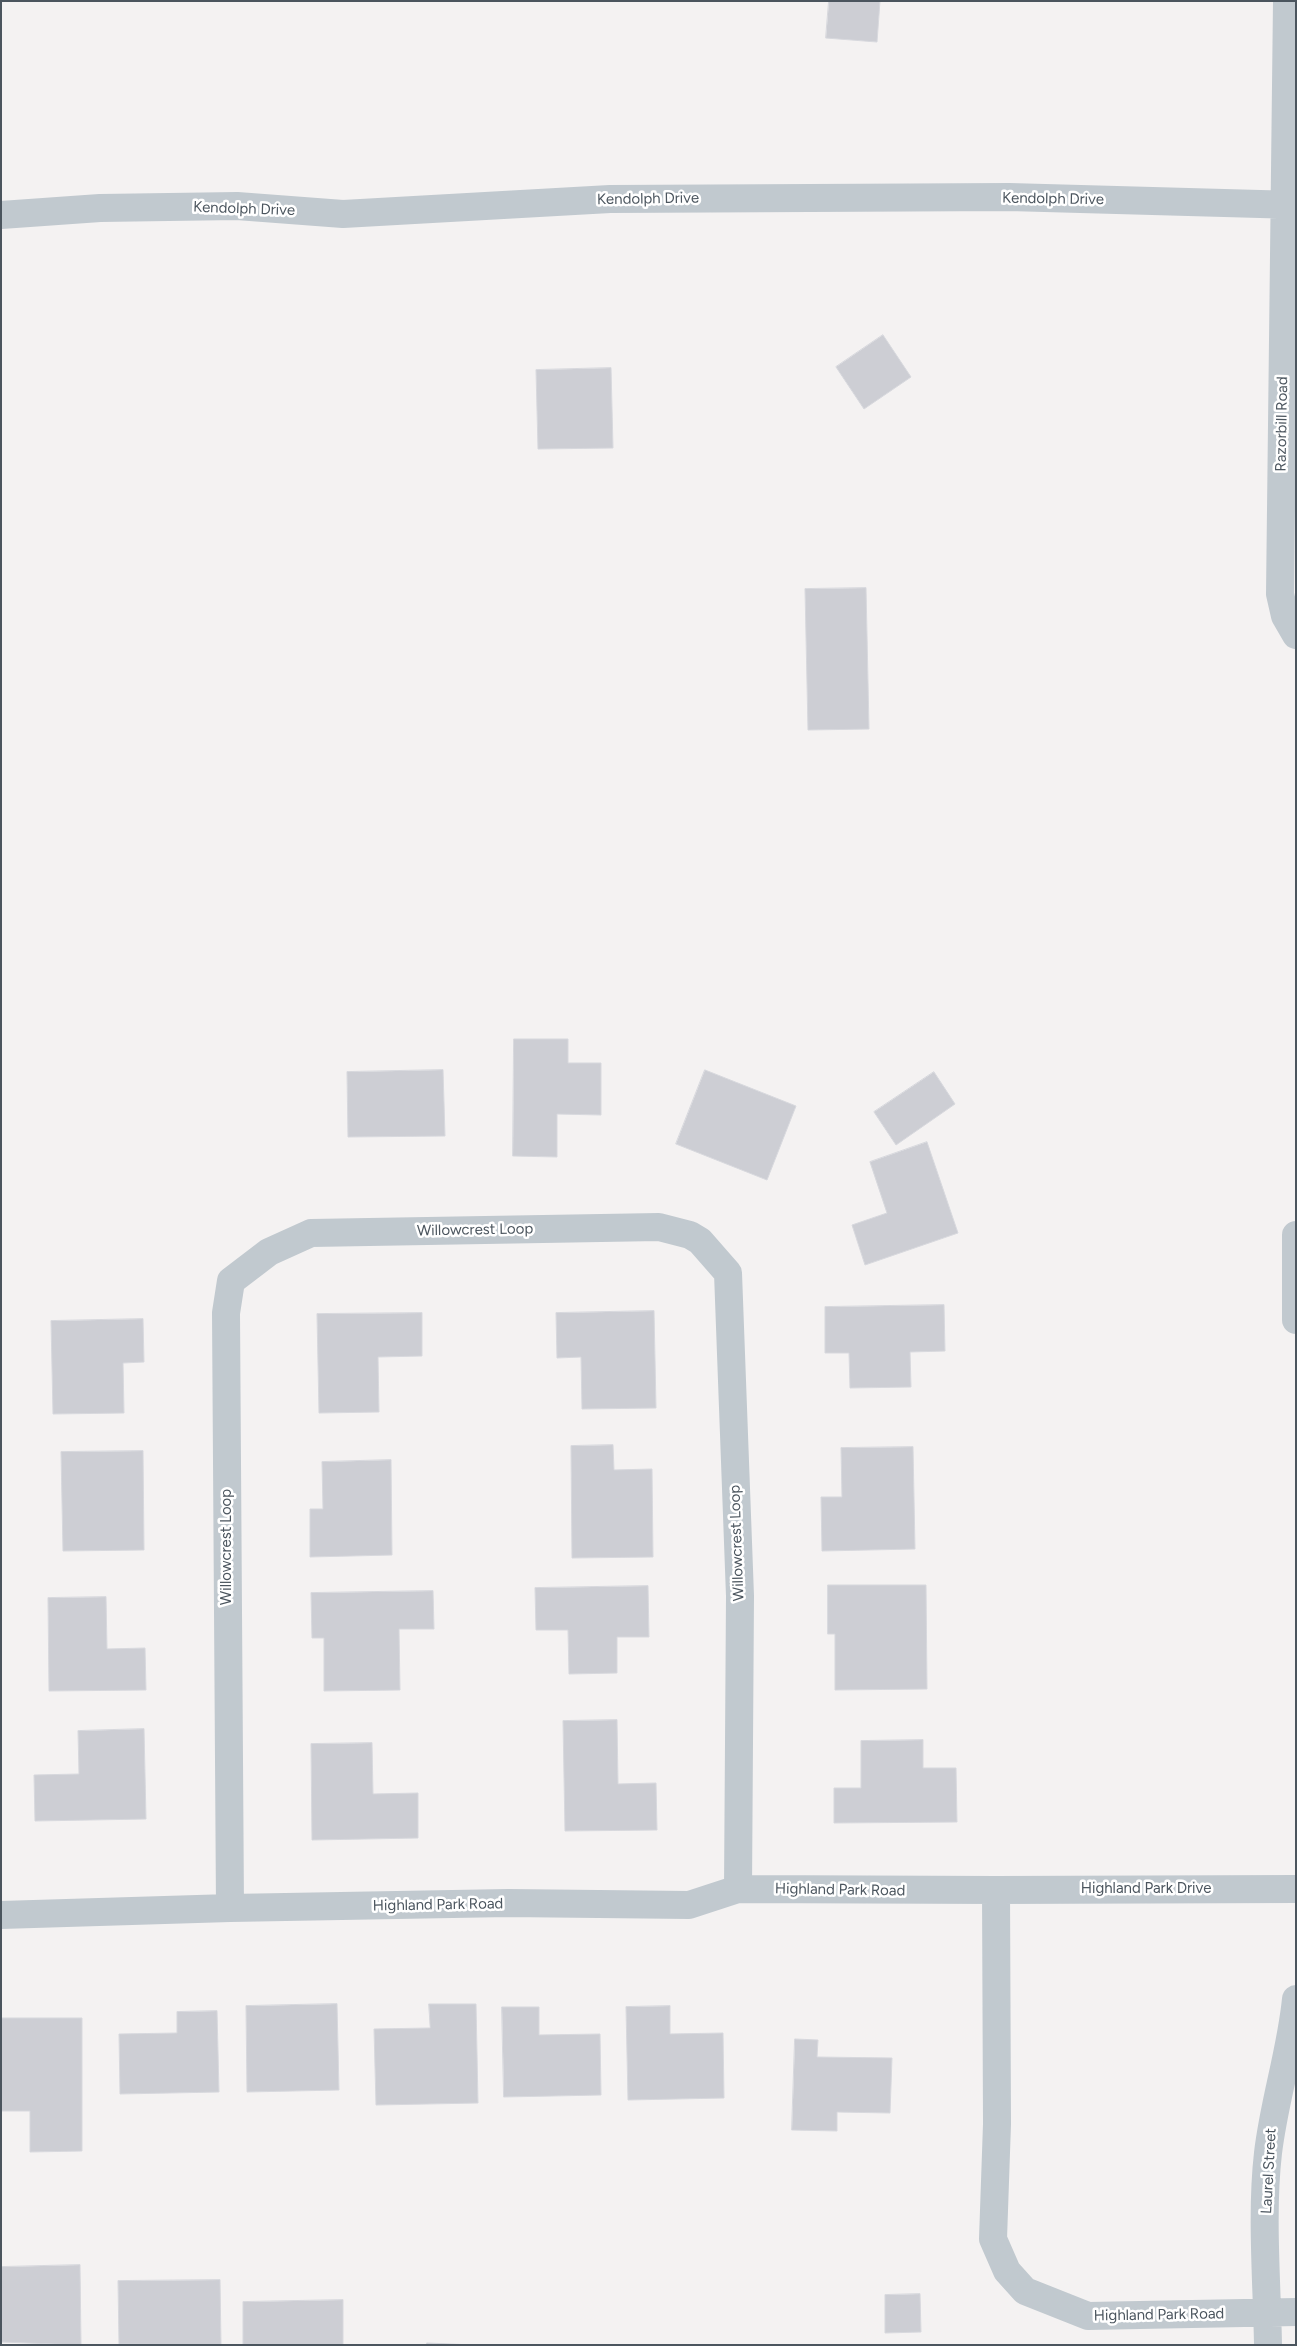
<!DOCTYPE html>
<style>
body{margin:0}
#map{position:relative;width:1297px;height:2346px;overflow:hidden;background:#f4f2f2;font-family:Figtree,sans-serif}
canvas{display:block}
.frame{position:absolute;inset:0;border:2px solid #4b555e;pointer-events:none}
</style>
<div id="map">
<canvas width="1297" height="2346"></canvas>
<div class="frame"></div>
</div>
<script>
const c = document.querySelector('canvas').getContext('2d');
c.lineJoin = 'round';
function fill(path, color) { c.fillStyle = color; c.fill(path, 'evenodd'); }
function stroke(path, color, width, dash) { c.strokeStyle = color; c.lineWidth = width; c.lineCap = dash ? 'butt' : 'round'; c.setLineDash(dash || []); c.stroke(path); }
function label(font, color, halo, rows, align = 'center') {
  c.font = font + ' Figtree,sans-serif'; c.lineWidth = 5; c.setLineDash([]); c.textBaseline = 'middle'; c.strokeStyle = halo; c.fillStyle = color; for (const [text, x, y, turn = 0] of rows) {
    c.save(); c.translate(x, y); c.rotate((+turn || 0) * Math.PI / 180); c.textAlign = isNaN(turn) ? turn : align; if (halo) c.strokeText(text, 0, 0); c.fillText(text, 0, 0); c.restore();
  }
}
const building = new Path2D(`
 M 829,1 L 880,1 L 877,42 L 826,38 Z
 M 883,335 L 911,377 L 864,409 L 836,367 Z
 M 611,368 L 613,448 L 538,449 L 536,370 Z
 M 866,588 L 869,729 L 808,730 L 805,589 Z
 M 514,1039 L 568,1039 L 568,1063 L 601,1063 L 601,1115 L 557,1114 L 557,1157 L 513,1156 Z
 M 443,1070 L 445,1136 L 348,1137 L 347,1072 Z
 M 705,1070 L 796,1106 L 767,1180 L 676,1144 Z
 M 934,1072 L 955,1104 L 896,1145 L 874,1112 Z
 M 927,1142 L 958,1233 L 865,1265 L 852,1225 L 887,1213 L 870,1162 Z
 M 944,1305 L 945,1351 L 910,1352 L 911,1387 L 850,1388 L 849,1353 L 825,1353 L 825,1307 Z
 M 654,1311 L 656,1408 L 582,1409 L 581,1357 L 557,1358 L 556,1313 Z
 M 422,1313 L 422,1356 L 378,1357 L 379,1412 L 319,1413 L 317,1314 Z
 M 143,1319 L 144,1362 L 123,1363 L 124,1413 L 53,1414 L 51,1321 Z
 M 613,1445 L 614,1470 L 652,1469 L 653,1557 L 572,1558 L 571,1446 Z
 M 913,1447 L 915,1549 L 822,1551 L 821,1497 L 842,1497 L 841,1448 Z
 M 143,1451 L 144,1550 L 63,1551 L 61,1452 Z
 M 391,1460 L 392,1555 L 310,1557 L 310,1509 L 323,1509 L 322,1462 Z
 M 828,1585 L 926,1585 L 927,1689 L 835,1690 L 835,1634 L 828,1634 Z
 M 648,1586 L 649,1637 L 617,1637 L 617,1673 L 569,1674 L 568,1630 L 536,1630 L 535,1588 Z
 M 433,1591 L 434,1629 L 399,1629 L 400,1690 L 324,1691 L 324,1638 L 312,1638 L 311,1593 Z
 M 106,1597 L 107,1649 L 145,1648 L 146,1690 L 49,1691 L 48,1598 Z
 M 617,1720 L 618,1784 L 656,1783 L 657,1830 L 565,1831 L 563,1721 Z
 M 144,1729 L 146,1819 L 35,1821 L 34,1775 L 79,1774 L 78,1731 Z
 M 923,1740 L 923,1768 L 956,1768 L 957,1822 L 834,1823 L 834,1788 L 861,1788 L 861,1741 Z
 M 372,1743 L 373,1794 L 418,1793 L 418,1838 L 312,1840 L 311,1744 Z
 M 337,2004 L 339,2090 L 247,2092 L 246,2006 Z
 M 429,2004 L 476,2004 L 478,2103 L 376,2105 L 374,2029 L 430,2028 Z
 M 670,2006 L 670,2034 L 723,2033 L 724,2098 L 628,2100 L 626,2007 Z
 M 502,2007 L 539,2007 L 539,2035 L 600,2034 L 601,2095 L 504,2097 Z
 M 217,2011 L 219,2092 L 120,2094 L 119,2034 L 177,2033 L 177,2012 Z
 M 1,2018 L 82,2018 L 82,2151 L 30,2152 L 30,2111 L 1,2111 Z
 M 795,2039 L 818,2040 L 817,2057 L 892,2058 L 890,2113 L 837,2112 L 837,2131 L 792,2130 Z
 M 80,2265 L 81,2345 L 1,2342 L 1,2267 Z
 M 220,2280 L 221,2345 L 119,2344 L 118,2281 Z
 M 920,2294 L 921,2332 L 885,2333 L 885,2295 Z
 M 343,2300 L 343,2345 L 243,2345 L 243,2302 Z
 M 427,2343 L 473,2345 L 427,2345 Z`);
fill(building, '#cdced4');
stroke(building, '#d7d8dd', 1);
stroke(new Path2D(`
 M 1287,1 L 1280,594 L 1285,616 L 1296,635
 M 1,215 L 100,208 L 237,206 L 343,214 L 610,199 L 1009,197 L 1296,205
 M 1296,1235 L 1296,1320
 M 996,1890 L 1296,1889
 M 230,1908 L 226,1313 L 231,1281 L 269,1252 L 311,1233 L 659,1227 L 690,1235 L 700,1241 L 728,1273 L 740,1596 L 738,1889
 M 1,1915 L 230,1908 L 508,1903 L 689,1905 L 738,1889 L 996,1890 L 997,2124 L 993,2239 L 1007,2271 L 1025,2291 L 1088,2316 L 1296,2312
 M 1268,2345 C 1267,2284 1261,2213 1268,2153 C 1274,2101 1291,2051 1296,1999`), '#c1c9cf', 28);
label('15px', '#4b555e', '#fff', [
 ["Kendolph Drive",648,199,-1],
 ["Kendolph Drive",1053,199,1],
 ["Kendolph Drive",244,209,2],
 ["Razorbill Road",1282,424,-89],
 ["Willowcrest Loop",475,1230,-1],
 ["Willowcrest Loop",737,1543,-92],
 ["Willowcrest Loop",227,1547,-90],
 ["Highland Park Drive",1146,1889],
 ["Highland Park Road",840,1890,1],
 ["Highland Park Road",438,1905,-1],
 ["Laurel Street",1269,2171,-87],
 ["Highland Park Road",1159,2315,-1]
]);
</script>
